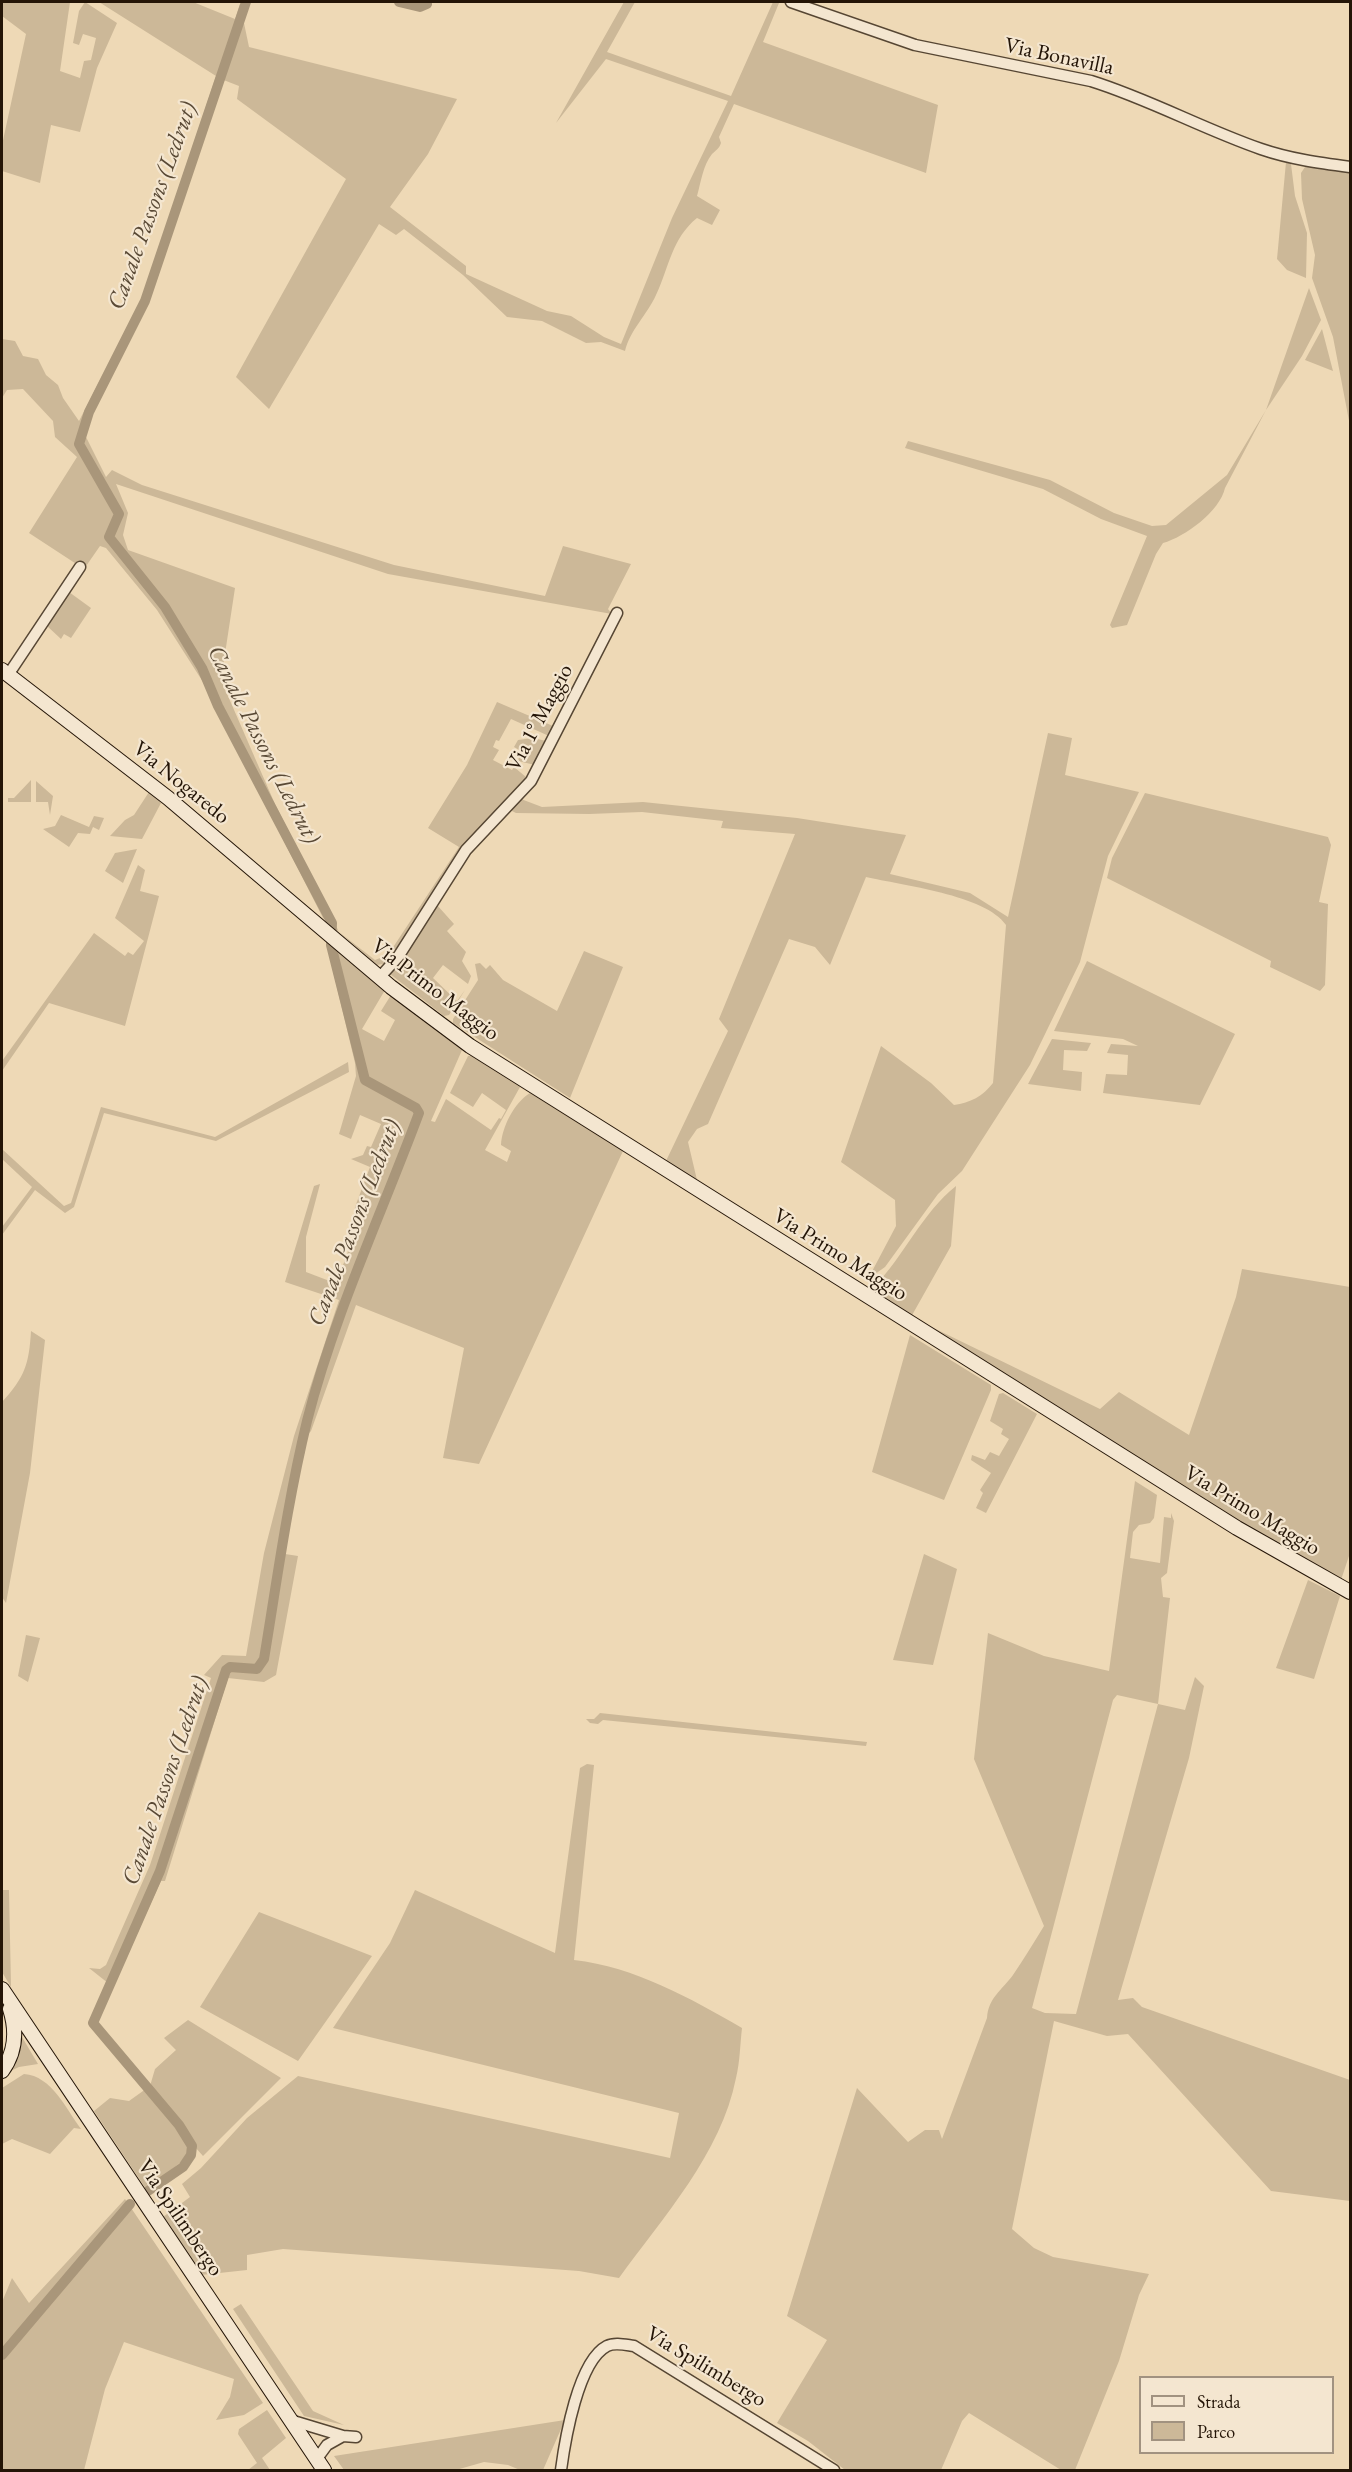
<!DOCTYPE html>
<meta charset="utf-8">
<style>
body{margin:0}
#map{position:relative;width:1352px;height:2472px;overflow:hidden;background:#eed9b6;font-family:"EB Garamond",serif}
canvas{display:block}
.frame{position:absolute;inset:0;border:3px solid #241507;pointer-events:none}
.legend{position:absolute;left:1139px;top:2376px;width:195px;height:78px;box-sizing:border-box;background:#f4e6d0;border:2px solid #a19280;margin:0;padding:8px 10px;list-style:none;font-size:18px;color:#241507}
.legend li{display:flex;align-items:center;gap:12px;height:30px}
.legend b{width:30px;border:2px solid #a19280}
</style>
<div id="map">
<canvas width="1352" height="2472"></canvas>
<div class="frame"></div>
<ul class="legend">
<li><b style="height:8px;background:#f4e6d0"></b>Strada</li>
<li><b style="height:16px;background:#ccb898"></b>Parco</li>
</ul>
</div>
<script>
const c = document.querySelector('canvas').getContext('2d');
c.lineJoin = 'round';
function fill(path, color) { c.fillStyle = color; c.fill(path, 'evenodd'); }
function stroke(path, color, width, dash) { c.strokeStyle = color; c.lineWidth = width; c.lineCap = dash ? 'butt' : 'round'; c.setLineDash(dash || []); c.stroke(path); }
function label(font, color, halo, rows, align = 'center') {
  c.font = font + ' "EB Garamond",serif'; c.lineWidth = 4.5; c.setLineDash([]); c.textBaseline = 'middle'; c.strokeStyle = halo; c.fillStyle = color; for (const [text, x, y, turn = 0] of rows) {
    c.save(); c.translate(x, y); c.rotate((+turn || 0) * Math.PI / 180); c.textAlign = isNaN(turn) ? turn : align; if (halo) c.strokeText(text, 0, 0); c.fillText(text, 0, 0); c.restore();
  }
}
fill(new Path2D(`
 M 2,2 L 70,2 L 60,71 L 80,78 L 84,61 L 91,60 L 96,38 L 83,34 L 79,45 L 73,43 L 79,11 L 85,2 L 117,23 L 97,68 L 80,132 L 51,125 L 40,183 L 2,171 L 2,145 L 26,34 L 2,16 Z
 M 99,2 L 193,2 L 235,19 L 240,4 L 249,47 L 457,99 L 428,154 L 390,207 L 466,266 L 466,274 L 547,311 L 571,316 L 604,337 L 621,344 L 672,218 L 728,101 L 606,59 L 556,123 L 624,2 L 635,2 L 607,52 L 731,96 L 773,2 L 779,3 L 763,42 L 938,105 L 926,173 L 734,104 L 719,137 L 721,143 C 719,149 716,150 712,154 C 703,165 701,182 697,196 L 720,210 L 712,225 L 697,218 C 672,238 669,267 656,295 C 647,315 630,330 625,351 L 601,342 L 586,343 L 542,321 L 507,317 L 463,275 L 404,229 L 396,235 L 379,224 L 269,409 L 236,377 L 346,179 L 237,99 L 239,86 L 221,79 L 149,300 L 90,416 L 84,433 L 106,477 L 112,470 L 142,485 L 394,565 L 545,596 L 563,546 L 631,564 L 608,609 L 612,614 L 388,574 L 116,484 L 128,513 L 123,535 L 128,550 L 235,588 L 221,680 L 275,804 L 339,932 L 375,960 L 388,955 L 459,847 L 428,828 L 467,765 L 497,702 L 553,726 L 549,736 L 511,719 L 499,741 L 496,740 L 493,747 L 499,750 L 493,760 L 512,770 L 514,767 L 526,777 L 387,963 L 377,965 L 323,918 L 203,682 L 157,610 L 106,548 L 100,546 L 84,569 L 29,533 L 77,457 L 55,437 L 53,421 L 23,389 L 7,390 L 2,398 L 2,339 L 15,341 L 23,356 L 38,359 L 46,375 L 58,385 L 63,398 L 79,421 L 142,298 L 216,76 Z
 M 1286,162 L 1291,164 L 1295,196 L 1307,233 L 1306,278 L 1287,270 L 1277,259 Z
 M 1307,164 L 1350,170 L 1350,426 L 1333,337 L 1312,278 L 1315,255 L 1302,199 L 1301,173 Z
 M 1309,288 L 1321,320 L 1302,356 L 1266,410 L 1225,488 C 1220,511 1185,537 1163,543 L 1156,554 L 1127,625 L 1112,628 L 1110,625 L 1147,536 L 1101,519 L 1043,489 L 905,448 L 908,441 L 1050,480 L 1114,513 L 1152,526 L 1166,525 L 1227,475 L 1266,410 Z
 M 1322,329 L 1333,371 L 1305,360 Z
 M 69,592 L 91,608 L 71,638 L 64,634 L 61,639 L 46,625 Z
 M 1048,733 L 1072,738 L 1065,775 L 1139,792 L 1108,856 L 1080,962 L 1030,1065 L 962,1171 L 938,1194 L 885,1267 L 868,1279 L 896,1226 L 895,1200 L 841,1162 L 881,1046 L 931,1083 L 954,1105 C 970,1103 983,1096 993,1083 L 1006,925 C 986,895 901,885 866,877 L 830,965 L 815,947 L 789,939 L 708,1124 L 697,1129 L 688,1142 L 697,1180 L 666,1161 L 728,1031 L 719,1019 L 795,834 L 721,828 L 723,821 L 642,812 L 589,814 L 516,813 L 510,810 L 521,799 L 542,807 L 643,802 L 797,818 L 906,835 L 890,874 L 970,893 L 1008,917 Z
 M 533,738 L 546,741 L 535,765 L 518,761 L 521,751 L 514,747 L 518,740 Z
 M 31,780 L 31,802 L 8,802 L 8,798 L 14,798 Z
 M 36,781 L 53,796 L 50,815 L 48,802 L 36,802 Z
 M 149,792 L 161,803 L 142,839 L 110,836 L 125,820 L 134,815 Z
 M 1145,793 L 1328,837 L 1331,845 L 1319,902 L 1328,904 L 1325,985 L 1320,991 L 1270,967 L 1271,961 L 1107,878 L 1112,858 Z
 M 61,815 L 89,827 L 94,816 L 104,818 L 99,830 L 93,827 L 90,834 L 78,833 L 69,847 L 43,829 L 55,826 Z
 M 137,849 L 123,883 L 105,871 L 115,853 Z
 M 138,865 L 145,870 L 140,891 L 159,896 L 125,1026 L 49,1003 L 2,1071 L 2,1061 L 94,933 L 125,956 L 128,952 L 133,955 L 144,941 L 115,918 Z
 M 437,905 L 454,924 L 447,931 L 466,952 L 462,961 L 471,976 L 468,984 L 443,965 L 433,978 L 457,1001 L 465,990 L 449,1015 L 444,1016 L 390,974 Z
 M 328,941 L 385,990 L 362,1029 L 384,1041 L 395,1020 L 381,1011 L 391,995 L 462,1050 L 431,1121 L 435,1122 L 446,1099 L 491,1130 L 499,1118 L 501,1119 L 506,1110 L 482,1093 L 473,1107 L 450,1093 L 468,1056 L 471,1056 L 520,1087 L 485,1150 L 507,1162 L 511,1151 L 501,1145 C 502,1127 514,1103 530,1093 L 623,1151 L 479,1464 L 443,1458 L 464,1348 L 356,1305 L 311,1431 L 300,1443 L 305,1451 L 297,1478 L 285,1554 L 298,1556 L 276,1675 L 264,1682 L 228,1678 L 165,1881 L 161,1881 L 113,1987 L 89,1968 L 100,1969 L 106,1965 L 150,1865 L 211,1678 L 204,1675 L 222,1655 L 246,1656 L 264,1553 L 294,1436 L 339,1300 L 285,1282 L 314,1186 L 320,1184 L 306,1237 L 306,1272 L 340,1285 L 346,1267 L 343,1265 L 352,1241 L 355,1207 L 370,1167 L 351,1159 L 363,1155 L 367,1146 L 371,1147 L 381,1124 L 360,1115 L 351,1139 L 339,1134 L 356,1076 L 355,1063 L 327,946 Z
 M 584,951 L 623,967 L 570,1098 L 453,1023 L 453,1019 L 478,980 L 475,964 L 480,963 L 486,969 L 490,965 L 503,980 L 557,1011 Z
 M 1087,961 L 1235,1034 L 1200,1105 L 1103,1093 L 1106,1074 L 1127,1075 L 1128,1055 L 1107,1053 L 1111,1044 L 1138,1046 L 1123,1039 L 1054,1031 Z
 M 1052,1039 L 1091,1043 L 1087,1051 L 1064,1050 L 1063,1070 L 1082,1072 L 1081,1091 L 1028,1084 Z
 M 348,1062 L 349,1072 L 216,1141 L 104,1113 L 74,1207 L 65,1213 L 35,1190 L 2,1235 L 2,1227 L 32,1187 L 2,1159 L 2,1149 L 64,1206 L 71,1203 L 101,1107 L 215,1137 Z
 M 956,1186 L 951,1246 L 911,1317 L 1100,1409 L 1119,1392 L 1189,1435 L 1236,1297 L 1242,1269 L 1350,1287 L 1350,1553 L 1341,1580 C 1182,1492 1029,1391 875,1294 L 874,1287 C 904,1256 922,1213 956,1186 Z
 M 31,1331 L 45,1340 L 30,1473 L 6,1603 L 2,1597 L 2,1402 C 25,1377 29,1364 31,1331 Z
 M 910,1335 L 991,1385 L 991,1390 L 944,1500 L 872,1472 Z
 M 1003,1393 L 1037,1414 L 986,1513 L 976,1508 L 983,1493 L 980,1490 L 991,1473 L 971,1460 L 972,1455 L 985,1460 L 990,1452 L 999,1456 L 1009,1439 L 1001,1434 L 1003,1429 L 990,1421 L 999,1394 Z
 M 1135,1481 L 1157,1495 L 1154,1518 L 1150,1523 L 1139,1525 L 1133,1532 L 1130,1558 L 1160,1563 L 1164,1517 L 1171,1518 L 1171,1513 L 1174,1521 L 1167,1573 L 1161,1578 L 1163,1597 L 1170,1598 L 1158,1704 L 1185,1710 L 1195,1677 L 1204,1686 L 1189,1758 L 1118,2000 L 1133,1998 L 1142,2007 L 1350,2080 L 1350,2201 L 1271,2191 L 1128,2034 L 1107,2036 L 1054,2021 L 1012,2229 L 1034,2248 L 1053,2257 L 1149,2274 L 1139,2295 L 1119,2361 L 1075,2470 L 1061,2470 L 969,2413 L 962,2421 L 941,2470 L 845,2470 L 808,2441 L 777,2423 L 827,2340 L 787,2316 L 857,2088 L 908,2142 L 925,2130 L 939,2130 L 942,2139 L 987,2018 C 988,1998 1002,1990 1013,1975 C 1024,1959 1034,1942 1044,1926 L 974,1759 L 988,1633 L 1044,1656 L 1109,1671 ZM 1117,1695 L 1158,1704 L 1076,2014 L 1045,2013 L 1032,2008 L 1113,1700 Z
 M 924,1554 L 957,1569 L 933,1665 L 893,1660 Z
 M 1308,1580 L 1340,1596 L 1314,1679 L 1276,1668 Z
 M 26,1635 L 40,1638 L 28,1682 L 18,1676 Z
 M 600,1713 L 867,1742 L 866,1746 L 603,1720 L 598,1724 L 590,1723 L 586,1719 L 594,1719 Z
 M 587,1764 L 594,1765 L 574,1960 C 635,1967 690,1998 742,2028 C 740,2045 740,2062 736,2078 C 721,2154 663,2217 619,2278 L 579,2271 L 283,2249 L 247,2255 L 247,2270 L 201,2275 L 163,2217 L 190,2197 L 182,2184 L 201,2168 L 247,2118 L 298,2076 L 670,2158 L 679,2113 L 333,2028 L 390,1943 L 415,1890 L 555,1953 L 580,1768 Z
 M 2,1890 L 9,1890 L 11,1987 L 2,1972 Z
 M 259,1912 L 372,1956 L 298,2061 L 200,2007 Z
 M 188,2020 L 281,2078 L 203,2156 L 195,2147 L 188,2151 L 185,2159 L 146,2189 L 94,2111 L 110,2098 L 129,2101 L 150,2086 L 155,2069 L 176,2050 L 164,2038 Z
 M 19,2032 L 38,2064 L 19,2067 L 4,2074 Z
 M 24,2074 C 52,2076 66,2109 81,2129 L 74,2128 L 50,2154 L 12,2139 L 2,2144 L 2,2088 Z
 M 125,2199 L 263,2403 L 244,2415 L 216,2420 L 230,2397 L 234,2379 L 124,2342 L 105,2389 L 84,2470 L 2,2470 L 2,2302 L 12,2278 L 29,2303 Z
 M 241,2304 L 313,2411 L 344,2425 L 304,2416 L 233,2309 Z
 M 267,2410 L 286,2438 L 262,2458 L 270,2470 L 248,2470 L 257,2463 L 238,2434 L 239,2429 Z
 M 565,2420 L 543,2470 L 520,2470 L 508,2465 L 484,2462 L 456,2470 L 344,2470 L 334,2456 Z`), '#ccb898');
stroke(new Path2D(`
 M 399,2 L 420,7 L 427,4
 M 148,2191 L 183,2167 L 191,2155 L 192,2146 L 179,2125 L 93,2023 L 160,1871 L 226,1670 L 230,1667 L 257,1669 L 264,1659 C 277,1580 288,1499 307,1421 C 334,1315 381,1215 419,1113 L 416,1108 L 365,1080 L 331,945 L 332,923 L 218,706 L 202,668 L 165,607 L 109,537 L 119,514 L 79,444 L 89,412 L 145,301 L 246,2
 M 2,2355 L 130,2204`), '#a9967a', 10);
const street = new Path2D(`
 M 791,2 L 915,45 L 1091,81 C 1149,99 1203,129 1261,149 C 1290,159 1320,163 1350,167
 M 8,675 L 80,567
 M 379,978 L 398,957 L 466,850 L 531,781 L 617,613
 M 290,2420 L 343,2436 L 356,2437
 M 316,2460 L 327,2445 L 343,2436
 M 561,2470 C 565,2440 578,2361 607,2346 C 615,2342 626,2345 634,2346 L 834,2470`);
const secondary = new Path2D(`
 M 2,670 L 168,798 L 391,987 L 470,1046 L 1237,1528 L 1350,1592
 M 2,1989 L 324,2470
 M 2,2071 C 16,2052 17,2031 10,2009`);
stroke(street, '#564633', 13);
stroke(secondary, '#241507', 16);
stroke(street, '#f4e6d0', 10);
stroke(secondary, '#f4e6d0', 14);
label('22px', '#241507', '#f4e6d0', [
 ["Via Bonavilla",1059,57,12],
 ["Via 1° Maggio",540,718,-62],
 ["Via Nogaredo",181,783,39],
 ["Via Primo Maggio",435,990,37],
 ["Via Primo Maggio",840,1255,32],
 ["Via Primo Maggio",1252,1511,31],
 ["Via Spilimbergo",180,2218,56],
 ["Via Spilimbergo",706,2367,31]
]);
label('italic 24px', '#594935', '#f4e6d0', [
 ["Canale Passons (Ledrut)",153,206,-70],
 ["Canale Passons (Ledrut)",263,745,63],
 ["Canale Passons (Ledrut)",355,1223,-69],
 ["Canale Passons (Ledrut)",166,1781,-71]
]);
</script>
